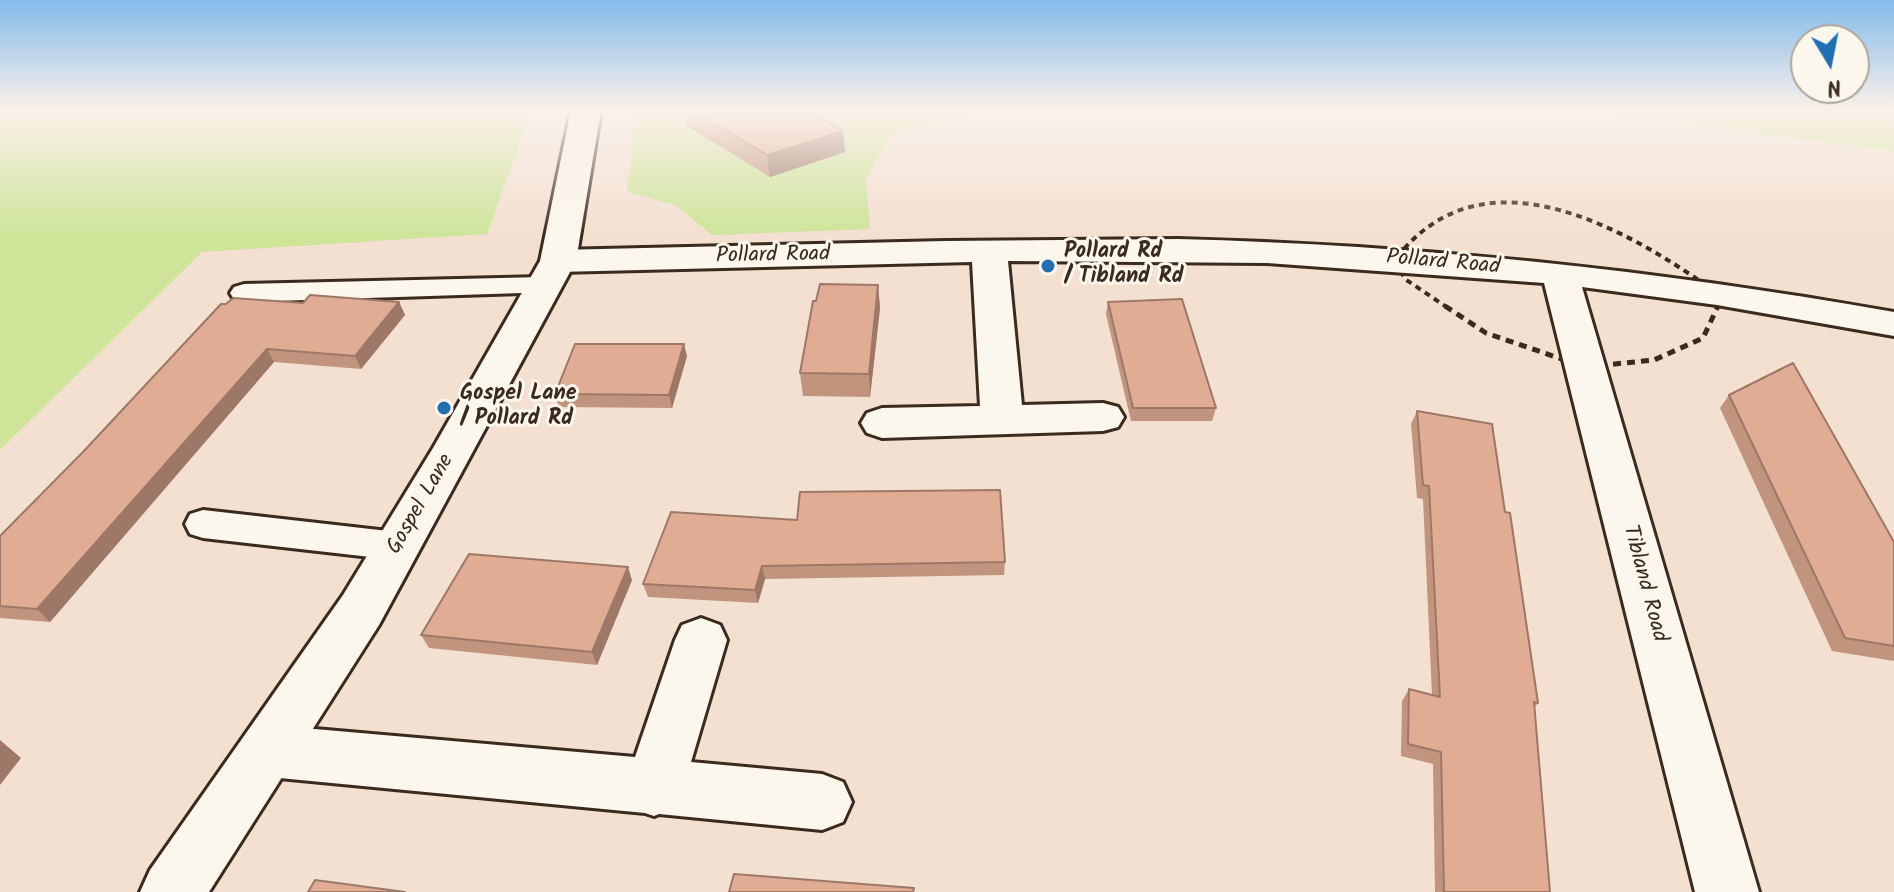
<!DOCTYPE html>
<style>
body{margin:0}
#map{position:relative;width:1894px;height:892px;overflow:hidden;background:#f3e0d1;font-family:Kalam,sans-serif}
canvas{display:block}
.north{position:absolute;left:1790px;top:24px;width:80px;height:80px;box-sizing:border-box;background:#fbf7ec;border:2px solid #aea59a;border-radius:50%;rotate:170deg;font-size:22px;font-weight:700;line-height:32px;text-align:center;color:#3b2a1e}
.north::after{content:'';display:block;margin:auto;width:28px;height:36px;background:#1f6fb2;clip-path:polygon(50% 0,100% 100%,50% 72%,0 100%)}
</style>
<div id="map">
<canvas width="1894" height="892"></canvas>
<div class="north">N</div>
</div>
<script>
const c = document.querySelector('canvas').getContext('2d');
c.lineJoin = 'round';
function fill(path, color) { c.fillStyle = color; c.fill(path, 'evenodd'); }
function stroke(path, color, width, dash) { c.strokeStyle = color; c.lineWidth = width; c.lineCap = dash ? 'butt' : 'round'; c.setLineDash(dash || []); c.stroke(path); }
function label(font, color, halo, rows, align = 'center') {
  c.font = font + ' Kalam,sans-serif'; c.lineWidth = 6; c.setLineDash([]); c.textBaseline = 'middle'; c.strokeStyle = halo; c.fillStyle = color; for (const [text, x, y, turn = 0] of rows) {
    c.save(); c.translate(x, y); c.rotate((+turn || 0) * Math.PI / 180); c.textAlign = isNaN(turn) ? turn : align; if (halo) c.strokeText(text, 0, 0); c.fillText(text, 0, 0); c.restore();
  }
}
fill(new Path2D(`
 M 0,110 L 532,110 L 487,234 L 202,252 L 0,450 Z
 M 637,110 L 985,110 L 891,135 L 866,178 L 870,229 L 712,235 L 675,205 L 627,192 Z
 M 1584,110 L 1894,110 L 1894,151 Z`), '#cde499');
const service = new Path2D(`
 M 543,277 L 553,280 L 557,286 L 553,292 L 244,302 L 234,299 L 230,293 L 234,287 L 244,284 Z
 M 203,510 L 397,532 L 410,536 L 416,546 L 410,556 L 397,560 L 203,538 L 190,534 L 185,524 L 190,514 Z`);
const minor = new Path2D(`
 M 1178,239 C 1419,245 1657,270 1894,312 L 1894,336 L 1717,305 L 1582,287 L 1759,892 L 1695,892 L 1544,283 L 1267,263 L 1008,261 L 1022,405 L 1103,403 L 1118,407 L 1124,417 L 1118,427 L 1103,431 L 882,438 L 867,433 L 861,423 L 867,413 L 882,408 L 980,406 L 972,262 L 558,272 L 545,269 L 540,261 L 545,253 L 558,250 L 945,241 Z
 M 701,618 L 720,625 L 727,640 L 691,762 L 822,774 L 843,782 L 852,802 L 843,822 L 822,830 L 659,814 L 654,816 L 645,813 L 269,777 L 249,769 L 240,751 L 249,733 L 269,725 L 635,757 L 675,640 L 682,625 Z`);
const tertiary = new Path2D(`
 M 571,110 L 601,110 L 576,261 L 379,625 L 209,892 L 140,892 L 150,870 L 343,595 L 433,448 L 540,261 Z`);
stroke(service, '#3b2a1e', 6);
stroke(minor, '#3b2a1e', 6);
stroke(tertiary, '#3b2a1e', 6);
stroke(new Path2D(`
 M 1448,308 L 1405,279 L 1395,260 C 1483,143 1629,230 1720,295 L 1717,308`), '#3b2a1e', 4, [6, 5]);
stroke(new Path2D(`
 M 1445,306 L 1486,333 L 1585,367 L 1654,360 L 1703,338 L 1718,306`), '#3b2a1e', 5, [8, 6]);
fill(service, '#fbf7ec');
fill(minor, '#fbf7ec');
fill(tertiary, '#fbf7ec');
fill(new Path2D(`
 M 684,110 L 807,110 L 845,152 L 770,177 L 687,126 Z
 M 878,285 L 880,308 L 870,397 L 803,396 L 800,373 Z
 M 399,302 L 405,315 L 361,369 L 274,362 L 50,622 L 0,618 L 0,536 L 303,303 Z
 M 1108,302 L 1216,408 L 1212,421 L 1131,421 L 1106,314 Z
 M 687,356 L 672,408 L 559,407 L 555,394 Z
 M 1729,395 L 1894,542 L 1894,661 L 1832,651 L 1720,408 Z
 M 1417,411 L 1505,512 L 1538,703 L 1535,707 L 1550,892 L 1435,892 L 1433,764 L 1401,756 L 1402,701 L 1409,689 L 1432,695 L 1423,499 L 1417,498 L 1411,424 Z
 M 671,512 L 1005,562 L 1004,575 L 765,579 L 758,603 L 648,597 L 643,584 Z
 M 632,580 L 597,665 L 429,648 L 421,635 Z`), '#c1947e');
fill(new Path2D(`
 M 843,131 L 845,152 L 770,177 L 767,155 Z
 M 878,285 L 880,308 L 870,397 L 869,374 Z
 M 399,302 L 405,315 L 361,369 L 355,356 Z
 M 684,344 L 687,356 L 672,408 L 669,395 Z
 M 267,349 L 274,362 L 50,622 L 37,609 Z
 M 762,566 L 765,579 L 758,603 L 755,590 Z
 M 628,567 L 632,580 L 597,665 L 592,652 Z
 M 0,740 L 21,758 L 0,785 Z`), '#9d7867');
const building = new Path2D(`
 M 691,110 L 807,110 L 843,131 L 767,155 Z
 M 820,284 L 878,285 L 869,374 L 800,373 L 813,301 L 816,301 Z
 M 310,295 L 399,302 L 355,356 L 267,349 L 37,609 L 0,606 L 0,536 L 83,452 L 221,304 L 226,304 L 233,298 L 303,303 Z
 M 1182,299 L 1216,408 L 1133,408 L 1108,302 Z
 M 575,344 L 684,344 L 669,395 L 555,394 Z
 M 1793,363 L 1894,542 L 1894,646 L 1845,638 L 1729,395 Z
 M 1417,411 L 1492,424 L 1505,512 L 1510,513 L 1538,703 L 1534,702 L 1550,892 L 1444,892 L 1441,752 L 1408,744 L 1409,689 L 1440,697 L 1429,486 L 1423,485 Z
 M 1000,490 L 1005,562 L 762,566 L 755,590 L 643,584 L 671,512 L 797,520 L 800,492 Z
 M 469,554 L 628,567 L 592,652 L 421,635 Z
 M 734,874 L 914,888 L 913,892 L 729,892 Z
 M 315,880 L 405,892 L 308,892 Z`);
fill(building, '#e0ac93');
stroke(building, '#9d7867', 2);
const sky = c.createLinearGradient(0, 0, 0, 235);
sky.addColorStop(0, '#84bbea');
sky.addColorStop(0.47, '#faf1ea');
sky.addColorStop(1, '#faf1ea00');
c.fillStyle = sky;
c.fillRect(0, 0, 1894, 235);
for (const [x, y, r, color] of [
 [1048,266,8,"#1f6fb2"],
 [444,408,8,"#1f6fb2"]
]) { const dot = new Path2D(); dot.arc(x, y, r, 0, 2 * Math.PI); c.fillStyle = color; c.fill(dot); stroke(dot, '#fbf7ec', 3); }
label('bold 22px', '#3b2a1e', '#fbf7ec', [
 ["Pollard Rd",1064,253],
 ["/ Tibland Rd",1064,278],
 ["Gospel Lane",460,395],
 ["/ Pollard Rd",460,420]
], 'left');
label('22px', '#3b2a1e', '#fbf7ec', [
 ["Pollard Road",773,257,-1],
 ["Pollard Road",1443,264,5],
 ["Gospel Lane",422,505,-60],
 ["Tibland Road",1643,584,75]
]);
</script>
